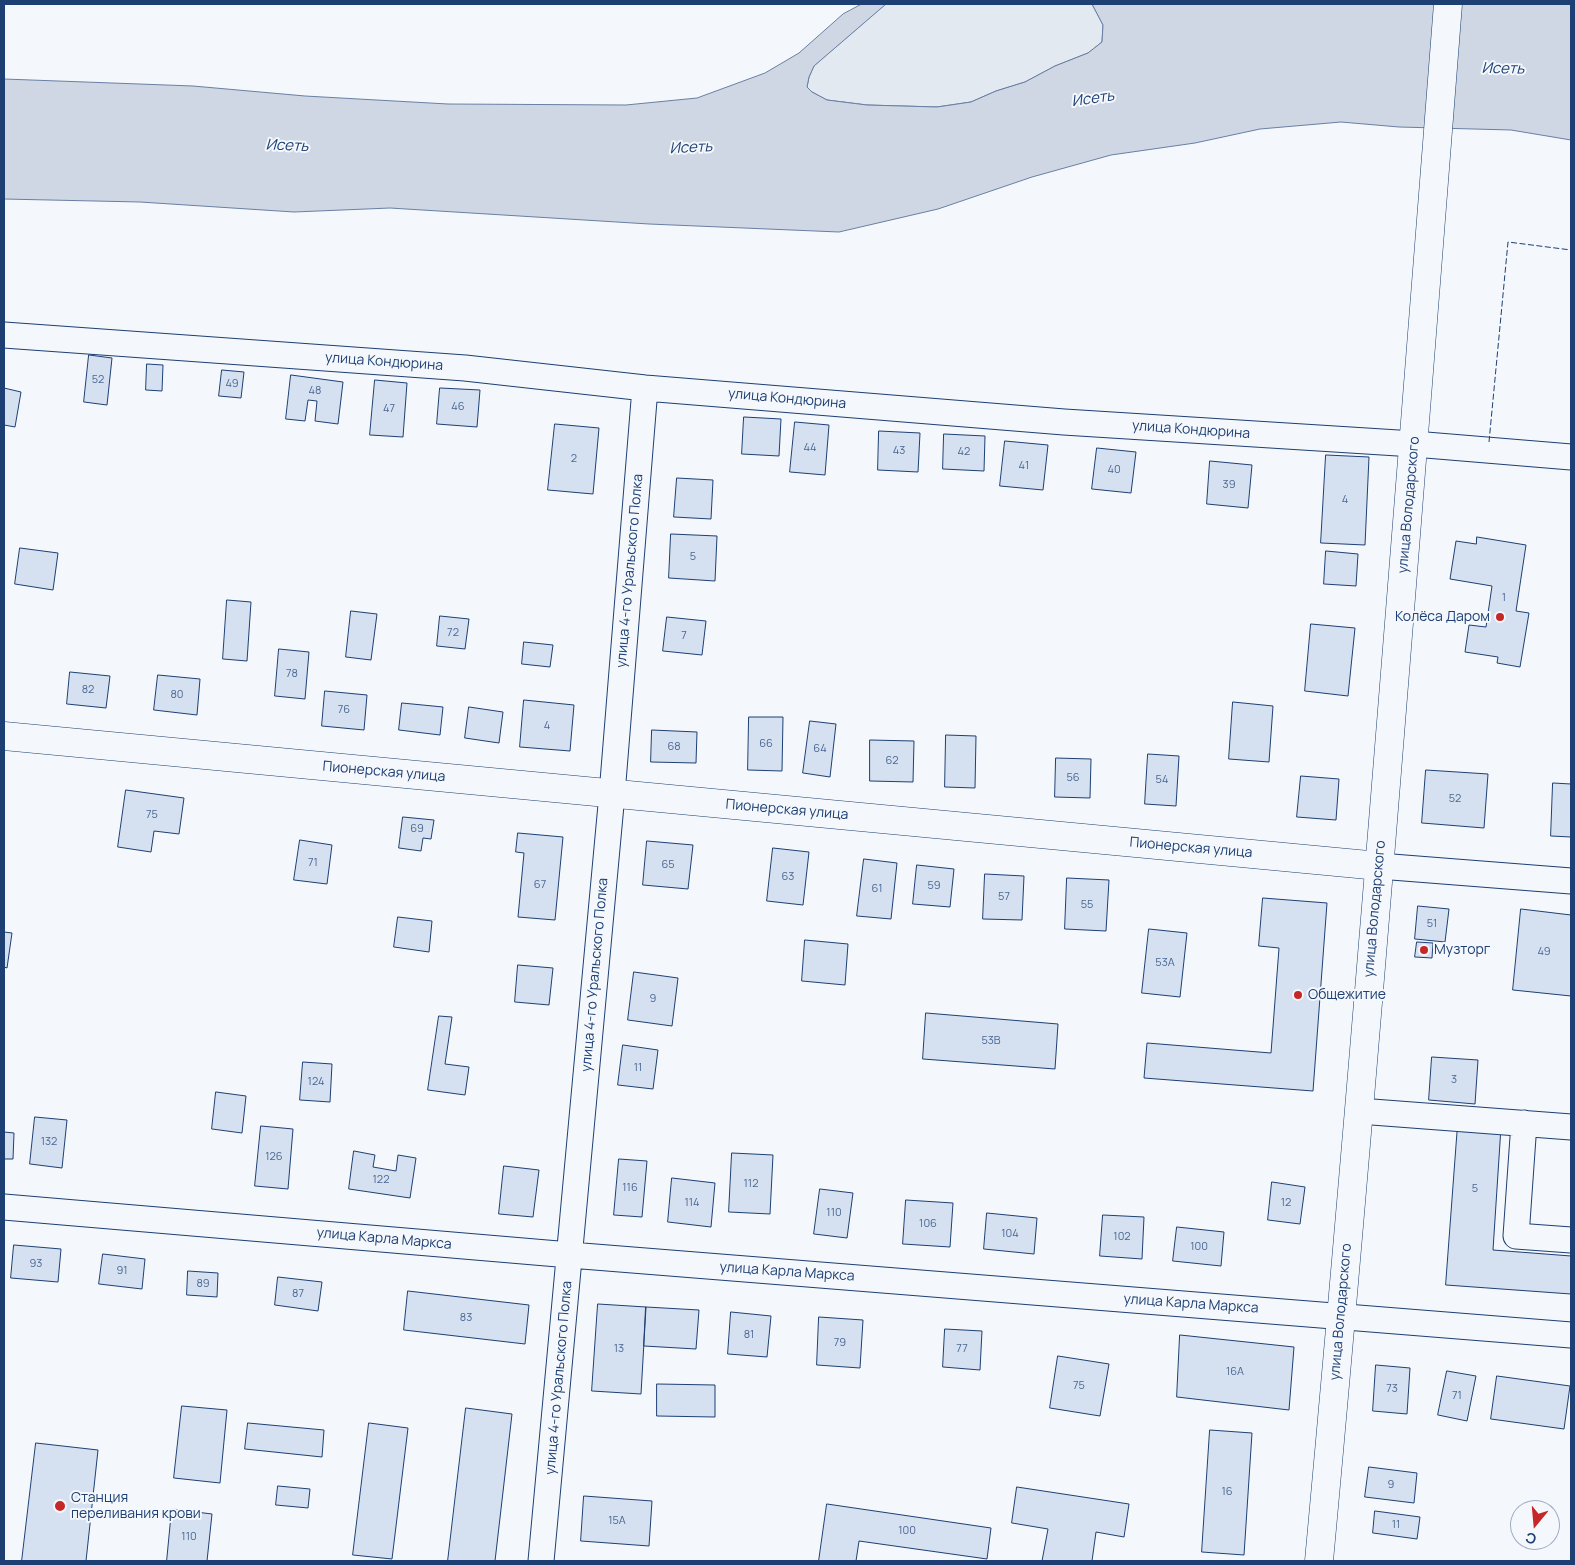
<!DOCTYPE html>
<meta charset="utf-8">
<style>
body{margin:0}
#map{position:relative;width:1575px;height:1565px;overflow:hidden;background:#f4f7fb;font-family:Manrope,sans-serif}
canvas{display:block}
.frame{position:absolute;inset:0;border:5px solid #1d3f73;pointer-events:none}
.north{position:absolute;left:1510px;top:1500px;width:50px;height:50px;box-sizing:border-box;background:#f4f7fb;border:1px solid #9eadc5;border-radius:50%;rotate:197deg;font-size:14px;font-weight:700;line-height:20px;text-align:center;color:#1d3f73}
.north::after{content:'';display:block;margin:auto;width:18px;height:22px;background:#c62828;clip-path:polygon(50% 0,100% 100%,50% 72%,0 100%)}
</style>
<div id="map">
<canvas width="1575" height="1565"></canvas>
<div class="frame"></div>
<div class="north">С</div>
</div>
<script>
const c = document.querySelector('canvas').getContext('2d');
c.lineJoin = 'round';
function fill(path, color) { c.fillStyle = color; c.fill(path, 'evenodd'); }
function stroke(path, color, width, dash) { c.strokeStyle = color; c.lineWidth = width; c.lineCap = dash ? 'butt' : 'round'; c.setLineDash(dash || []); c.stroke(path); }
function label(font, color, halo, rows, align = 'center') {
  c.font = font + ' Manrope,sans-serif'; c.lineWidth = 4; c.setLineDash([]); c.textBaseline = 'middle'; c.strokeStyle = halo; c.fillStyle = color; for (const [text, x, y, turn = 0] of rows) {
    c.save(); c.translate(x, y); c.rotate((+turn || 0) * Math.PI / 180); c.textAlign = isNaN(turn) ? turn : align; if (halo) c.strokeText(text, 0, 0); c.fillText(text, 0, 0); c.restore();
  }
}
const green = new Path2D(`
 M 886,4 L 1092,4 L 1103,25 L 1102,42 L 1088,53 L 1055,66 L 1025,82 L 996,91 L 971,102 L 937,107 L 867,105 L 827,100 L 812,92 L 807,87 L 809,77 L 814,66 Z`);
fill(green, '#e3e9f0');
stroke(green, '#687fa3', 1);
const water = new Path2D(`
 M 862,4 L 886,4 L 814,66 L 809,77 L 807,87 L 812,92 L 827,100 L 867,105 L 937,107 L 971,102 L 996,91 L 1025,82 L 1055,66 L 1088,53 L 1102,42 L 1103,25 L 1092,4 L 1571,4 L 1571,140 L 1511,130 L 1399,127 L 1341,122 L 1260,129 L 1195,143 L 1111,155 L 1032,177 L 938,209 L 839,232 L 649,224 L 390,208 L 294,212 L 140,202 L 4,199 L 4,79 L 193,86 L 305,96 L 448,104 L 626,105 L 697,98 L 765,73 L 799,53 L 843,14 Z`);
fill(water, '#cfd7e4');
stroke(water, '#687fa3', 1);
const building = new Path2D(`
 M 89,355 L 112,358 L 107,405 L 84,402 Z
 M 147,364 L 163,365 L 162,391 L 146,390 Z
 M 222,370 L 244,372 L 241,398 L 219,396 Z
 M 291,375 L 343,382 L 338,424 L 315,421 L 317,401 L 308,400 L 305,421 L 286,419 Z
 M 375,380 L 407,383 L 403,437 L 370,435 Z
 M 4,388 L 21,392 L 15,427 L 4,425 Z
 M 440,388 L 480,390 L 477,427 L 437,424 Z
 M 744,417 L 781,419 L 779,456 L 742,454 Z
 M 795,422 L 829,425 L 825,475 L 790,472 Z
 M 555,424 L 599,428 L 593,494 L 548,490 Z
 M 879,431 L 920,433 L 918,472 L 878,470 Z
 M 944,434 L 985,436 L 984,471 L 943,469 Z
 M 1005,441 L 1048,445 L 1043,490 L 1000,486 Z
 M 1097,448 L 1136,452 L 1131,493 L 1092,489 Z
 M 1326,455 L 1369,457 L 1365,545 L 1321,543 Z
 M 1210,461 L 1252,465 L 1248,508 L 1207,504 Z
 M 677,478 L 713,480 L 711,519 L 674,517 Z
 M 671,534 L 717,536 L 715,581 L 669,578 Z
 M 1477,537 L 1526,545 L 1516,611 L 1529,613 L 1520,667 L 1497,663 L 1498,657 L 1465,652 L 1469,625 L 1486,627 L 1492,586 L 1450,579 L 1456,541 L 1476,544 Z
 M 20,548 L 58,553 L 53,590 L 15,584 Z
 M 1326,551 L 1358,554 L 1356,586 L 1324,584 Z
 M 227,600 L 251,602 L 247,661 L 223,659 Z
 M 351,611 L 377,614 L 371,660 L 346,657 Z
 M 440,616 L 469,619 L 465,649 L 437,646 Z
 M 667,617 L 706,621 L 702,655 L 663,651 Z
 M 1311,624 L 1355,628 L 1348,696 L 1305,691 Z
 M 524,642 L 553,645 L 550,667 L 522,664 Z
 M 279,649 L 309,652 L 305,699 L 275,696 Z
 M 70,672 L 110,676 L 106,708 L 67,704 Z
 M 158,675 L 200,679 L 197,715 L 154,710 Z
 M 325,691 L 367,695 L 364,730 L 322,726 Z
 M 524,700 L 574,705 L 570,751 L 520,747 Z
 M 1233,702 L 1273,706 L 1269,762 L 1229,759 Z
 M 402,703 L 443,707 L 440,735 L 399,730 Z
 M 469,707 L 503,712 L 499,743 L 465,738 Z
 M 749,717 L 783,717 L 782,771 L 748,770 Z
 M 810,721 L 836,724 L 830,777 L 803,773 Z
 M 652,730 L 697,732 L 696,763 L 651,762 Z
 M 946,735 L 976,736 L 975,788 L 945,787 Z
 M 870,740 L 914,741 L 913,782 L 870,781 Z
 M 1148,754 L 1179,756 L 1176,806 L 1145,804 Z
 M 1056,758 L 1091,759 L 1090,798 L 1055,797 Z
 M 1426,770 L 1488,774 L 1484,828 L 1422,823 Z
 M 1301,776 L 1339,779 L 1336,820 L 1297,817 Z
 M 1553,783 L 1571,784 L 1571,837 L 1551,836 Z
 M 126,790 L 184,798 L 179,834 L 154,831 L 151,852 L 118,847 Z
 M 403,817 L 434,820 L 431,839 L 423,838 L 421,851 L 399,848 Z
 M 518,833 L 563,837 L 555,920 L 518,917 L 524,853 L 516,852 Z
 M 300,840 L 332,845 L 327,884 L 294,880 Z
 M 647,841 L 693,845 L 688,889 L 643,885 Z
 M 773,848 L 809,852 L 803,905 L 767,901 Z
 M 864,859 L 897,863 L 891,919 L 857,916 Z
 M 917,865 L 954,869 L 950,907 L 913,904 Z
 M 985,874 L 1024,876 L 1022,920 L 983,919 Z
 M 1067,878 L 1109,880 L 1106,931 L 1065,929 Z
 M 1263,898 L 1327,903 L 1313,1091 L 1144,1078 L 1147,1043 L 1271,1053 L 1279,948 L 1259,946 Z
 M 1418,906 L 1449,909 L 1445,942 L 1415,939 Z
 M 1521,909 L 1571,915 L 1571,996 L 1513,990 Z
 M 398,917 L 432,921 L 429,952 L 394,947 Z
 M 1149,929 L 1187,933 L 1180,997 L 1142,993 Z
 M 4,932 L 12,933 L 7,968 L 4,967 Z
 M 805,940 L 848,944 L 845,985 L 802,981 Z
 M 1417,942 L 1433,943 L 1432,958 L 1415,957 Z
 M 518,965 L 553,968 L 549,1005 L 515,1002 Z
 M 634,972 L 678,978 L 672,1026 L 628,1020 Z
 M 926,1013 L 1058,1024 L 1055,1069 L 923,1059 Z
 M 439,1016 L 452,1017 L 445,1064 L 469,1067 L 465,1095 L 428,1090 Z
 M 623,1045 L 658,1050 L 653,1089 L 618,1085 Z
 M 1432,1057 L 1478,1060 L 1475,1104 L 1429,1100 Z
 M 303,1062 L 332,1064 L 330,1102 L 300,1100 Z
 M 216,1092 L 246,1096 L 242,1133 L 212,1129 Z
 M 35,1117 L 67,1120 L 62,1168 L 30,1164 Z
 M 1458,1124 L 1501,1127 L 1493,1250 L 1571,1256 L 1571,1294 L 1446,1285 Z
 M 261,1126 L 293,1129 L 288,1189 L 255,1186 Z
 M 4,1132 L 14,1133 L 13,1159 L 4,1159 Z
 M 354,1151 L 375,1155 L 373,1167 L 396,1171 L 398,1155 L 416,1158 L 410,1198 L 349,1189 Z
 M 732,1153 L 773,1155 L 770,1214 L 729,1212 Z
 M 619,1159 L 647,1161 L 642,1217 L 614,1215 Z
 M 504,1166 L 539,1170 L 533,1217 L 499,1214 Z
 M 672,1178 L 715,1183 L 711,1227 L 668,1222 Z
 M 1272,1182 L 1305,1187 L 1300,1224 L 1268,1220 Z
 M 820,1189 L 853,1193 L 847,1238 L 814,1234 Z
 M 906,1200 L 953,1203 L 950,1247 L 903,1244 Z
 M 987,1213 L 1037,1218 L 1034,1254 L 984,1249 Z
 M 1103,1215 L 1144,1217 L 1142,1259 L 1100,1256 Z
 M 1177,1227 L 1224,1232 L 1221,1266 L 1173,1261 Z
 M 14,1245 L 61,1249 L 58,1282 L 11,1278 Z
 M 103,1254 L 145,1259 L 142,1289 L 99,1284 Z
 M 188,1271 L 218,1273 L 217,1297 L 187,1295 Z
 M 278,1277 L 322,1282 L 318,1311 L 275,1305 Z
 M 408,1291 L 529,1305 L 525,1344 L 404,1330 Z
 M 598,1304 L 646,1307 L 641,1394 L 592,1391 Z
 M 646,1307 L 699,1310 L 696,1349 L 644,1346 Z
 M 731,1312 L 771,1316 L 767,1357 L 728,1354 Z
 M 819,1317 L 863,1320 L 860,1368 L 817,1365 Z
 M 945,1329 L 982,1331 L 980,1370 L 943,1367 Z
 M 1180,1335 L 1294,1347 L 1289,1410 L 1177,1397 Z
 M 1058,1356 L 1109,1364 L 1100,1416 L 1050,1408 Z
 M 1376,1365 L 1410,1368 L 1407,1414 L 1373,1411 Z
 M 1447,1371 L 1476,1376 L 1467,1421 L 1438,1415 Z
 M 1497,1376 L 1570,1386 L 1564,1429 L 1491,1419 Z
 M 657,1384 L 715,1385 L 715,1417 L 657,1416 Z
 M 182,1406 L 227,1410 L 220,1483 L 174,1478 Z
 M 466,1408 L 512,1414 L 495,1561 L 448,1561 Z
 M 248,1423 L 324,1430 L 322,1457 L 245,1449 Z
 M 369,1423 L 408,1428 L 392,1559 L 353,1555 Z
 M 1210,1430 L 1252,1433 L 1244,1555 L 1202,1552 Z
 M 36,1443 L 98,1450 L 86,1561 L 22,1561 Z
 M 1369,1467 L 1417,1473 L 1414,1503 L 1365,1497 Z
 M 278,1486 L 310,1489 L 308,1508 L 276,1505 Z
 M 1017,1487 L 1129,1504 L 1124,1537 L 1096,1532 L 1092,1561 L 1042,1561 L 1048,1529 L 1012,1523 Z
 M 584,1496 L 652,1501 L 649,1546 L 581,1541 Z
 M 827,1504 L 991,1528 L 987,1559 L 859,1541 L 856,1561 L 819,1561 Z
 M 172,1509 L 212,1514 L 207,1561 L 167,1561 Z
 M 1375,1511 L 1420,1517 L 1417,1539 L 1373,1533 Z`);
fill(building, '#d5e0f0');
stroke(building, '#1d3f73', 1);
const minor = new Path2D(`
 M 4,335 L 465,368 L 645,388 L 1064,422 L 1414,444 L 1571,457
 M 1379,866 L 1571,881
 M 1359,1111 L 1571,1127
 M 1524,1123 L 1516,1236 L 1571,1240
 M 4,1207 L 570,1255 L 1571,1335
 M 541,1561 L 612,794 L 645,388`);
const major = new Path2D(`
 M 4,736 L 1379,866
 M 1319,1561 C 1367,1043 1407,523 1448,4`);
stroke(minor, '#1d3f73', 27);
stroke(major, '#1d3f73', 29);
stroke(minor, '#f4f7fb', 25);
stroke(major, '#f4f7fb', 28);
stroke(new Path2D(`
 M 1489,442 L 1508,242 L 1571,250`), '#1d3f73', 1, [6, 2.5]);
for (const [x, y, r, color] of [
 [1500,617,5,"#c62828"],
 [1424,950,5,"#c62828"],
 [1298,995,5,"#c62828"],
 [60,1506,6,"#c62828"]
]) { const dot = new Path2D(); dot.arc(x, y, r, 0, 2 * Math.PI); c.fillStyle = color; c.fill(dot); stroke(dot, '#f4f7fb', 2); }
label('11px', '#4b6792', null, [
 ["52",98,380],
 ["49",232,384],
 ["48",315,391],
 ["46",458,407],
 ["47",389,409],
 ["44",810,448],
 ["43",899,451],
 ["42",964,452],
 ["2",574,459],
 ["41",1024,466],
 ["40",1114,470],
 ["39",1229,485],
 ["4",1345,500],
 ["5",693,557],
 ["1",1504,598],
 ["72",453,633],
 ["7",684,636],
 ["78",292,674],
 ["82",88,690],
 ["80",177,695],
 ["76",344,710],
 ["4",547,726],
 ["66",766,744],
 ["68",674,747],
 ["64",820,749],
 ["62",892,761],
 ["56",1073,778],
 ["54",1162,780],
 ["52",1455,799],
 ["75",152,815],
 ["69",417,829],
 ["71",313,863],
 ["65",668,865],
 ["63",788,877],
 ["67",540,885],
 ["59",934,886],
 ["61",877,889],
 ["57",1004,897],
 ["55",1087,905],
 ["51",1432,924],
 ["49",1544,952],
 ["53А",1165,963],
 ["9",653,999],
 ["53В",991,1041],
 ["11",638,1068],
 ["3",1454,1080],
 ["124",316,1082],
 ["132",49,1142],
 ["126",274,1157],
 ["122",381,1180],
 ["112",751,1184],
 ["116",630,1188],
 ["5",1475,1189],
 ["114",692,1203],
 ["12",1286,1203],
 ["110",834,1213],
 ["106",928,1224],
 ["104",1010,1234],
 ["102",1122,1237],
 ["100",1199,1247],
 ["93",36,1264],
 ["91",122,1271],
 ["89",203,1284],
 ["87",298,1294],
 ["83",466,1318],
 ["81",749,1335],
 ["79",840,1343],
 ["13",619,1349],
 ["77",962,1349],
 ["16А",1235,1372],
 ["75",1079,1386],
 ["73",1392,1389],
 ["71",1457,1396],
 ["9",1391,1485],
 ["16",1227,1492],
 ["15А",617,1521],
 ["11",1396,1525],
 ["100",907,1531],
 ["110",189,1537]
]);
label('14px', '#1d3f73', '#f4f7fb', [
 ["улица Кондюрина",384,362,4],
 ["улица Кондюрина",787,399,5],
 ["улица Кондюрина",1191,430,4],
 ["улица Володарского",1409,505,-85],
 ["улица 4-го Уральского Полка",630,571,-85],
 ["Пионерская улица",384,772,5],
 ["Пионерская улица",787,810,5],
 ["Пионерская улица",1191,848,5],
 ["улица Володарского",1375,909,-85],
 ["улица 4-го Уральского Полка",595,975,-85],
 ["улица Карла Маркса",384,1239,5],
 ["улица Карла Маркса",787,1272,4],
 ["улица Карла Маркса",1191,1304,4],
 ["улица Володарского",1341,1312,-85],
 ["улица 4-го Уральского Полка",559,1378,-85]
]);
label('14px', '#1d3f73', '#f4f7fb', [
 ["Колёса Даром",1490,617,"right"],
 ["Музторг",1434,950],
 ["Общежитие",1308,995],
 ["Станция",71,1498],
 ["переливания крови",71,1514]
], 'left');
label('italic 15px', '#1d3f73', '#f4f7fb', [
 ["Исеть",1503,69,1],
 ["Исеть",1093,99,-8],
 ["Исеть",287,146,2],
 ["Исеть",691,148,-3]
]);
</script>
